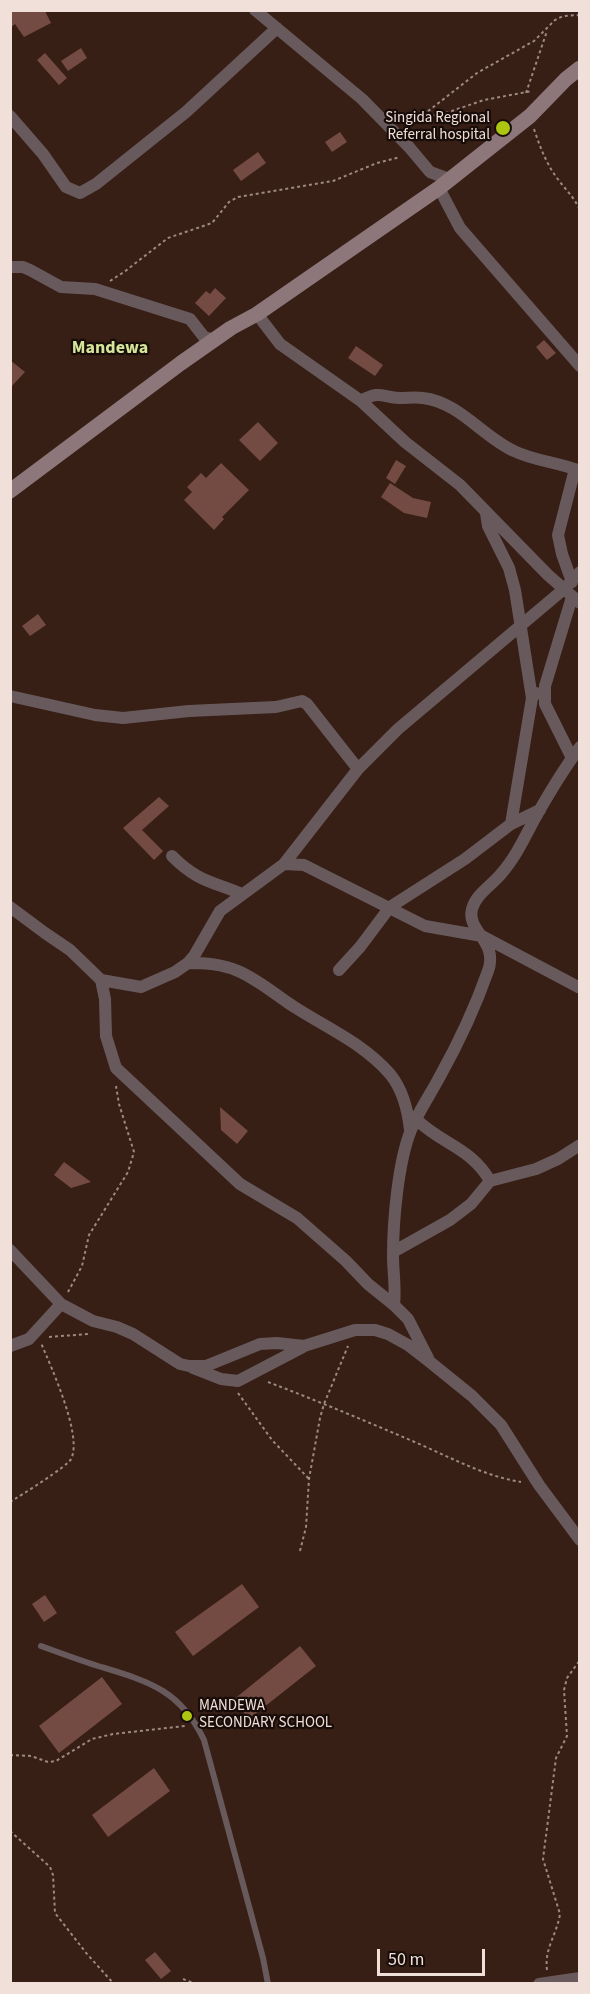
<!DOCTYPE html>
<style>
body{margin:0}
#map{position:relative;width:590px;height:1994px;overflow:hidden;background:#371f16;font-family:"Source Sans 3",sans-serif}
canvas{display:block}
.frame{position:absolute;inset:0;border:12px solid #f0e0d9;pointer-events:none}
.scale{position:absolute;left:377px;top:1949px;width:108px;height:27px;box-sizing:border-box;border:3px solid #f0e0d9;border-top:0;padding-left:8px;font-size:18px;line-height:21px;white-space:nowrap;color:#f0e0d9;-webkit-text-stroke:4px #170c08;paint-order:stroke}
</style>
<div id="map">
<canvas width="590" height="1994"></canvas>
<div class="frame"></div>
<div class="scale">50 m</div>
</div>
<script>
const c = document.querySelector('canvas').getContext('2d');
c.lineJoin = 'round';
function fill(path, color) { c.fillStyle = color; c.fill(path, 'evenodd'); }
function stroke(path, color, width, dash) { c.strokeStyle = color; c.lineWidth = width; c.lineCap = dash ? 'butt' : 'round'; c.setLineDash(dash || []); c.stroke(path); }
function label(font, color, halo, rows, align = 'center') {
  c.font = font + ' "Source Sans 3",sans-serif'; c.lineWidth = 4.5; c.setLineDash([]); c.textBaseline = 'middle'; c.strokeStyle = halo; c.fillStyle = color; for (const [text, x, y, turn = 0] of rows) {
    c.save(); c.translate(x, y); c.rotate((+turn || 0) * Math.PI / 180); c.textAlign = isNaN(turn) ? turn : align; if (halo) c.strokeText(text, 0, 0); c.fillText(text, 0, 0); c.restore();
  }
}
fill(new Path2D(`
 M 10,10 L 45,11 L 51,23 L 24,37 L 15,24 L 10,28 Z
 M 81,48 L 87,58 L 68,71 L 61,61 Z
 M 45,53 L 67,78 L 59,85 L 37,60 Z
 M 340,132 L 347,142 L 332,152 L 325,142 Z
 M 258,152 L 266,163 L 241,181 L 233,170 Z
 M 215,288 L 226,298 L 209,316 L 195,303 L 206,291 L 210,294 Z
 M 544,340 L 556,353 L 547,360 L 536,347 Z
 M 356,346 L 383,365 L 375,376 L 348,358 Z
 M 10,360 L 25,372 L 10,388 Z
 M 258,422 L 278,443 L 260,461 L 239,440 Z
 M 396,460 L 406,466 L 395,484 L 386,478 Z
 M 221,463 L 249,490 L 222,517 L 224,519 L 214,530 L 184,500 L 192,492 L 187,487 L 201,473 L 206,478 Z
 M 390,483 L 413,498 L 431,502 L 427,518 L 404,513 L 381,497 Z
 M 38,614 L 46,625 L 30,636 L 22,626 Z
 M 159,797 L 169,806 L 142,830 L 163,851 L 154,860 L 123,828 Z
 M 220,1107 L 248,1131 L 237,1144 L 221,1130 Z
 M 64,1162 L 91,1182 L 71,1188 L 54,1175 Z
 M 242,1584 L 259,1607 L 193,1656 L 175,1632 Z
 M 45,1595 L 57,1613 L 44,1622 L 32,1604 Z
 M 300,1646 L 316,1666 L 249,1719 L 233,1700 Z
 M 102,1677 L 122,1704 L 59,1753 L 39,1726 Z
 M 154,1768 L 170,1791 L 108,1837 L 92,1815 Z
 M 155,1952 L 171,1971 L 161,1979 L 145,1960 Z`), '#744b43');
stroke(new Path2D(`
 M 526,93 L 547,31
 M 422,118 L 446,113 L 484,100 L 532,91
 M 409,126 L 477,73 L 534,41 L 555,20 L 563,16 L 580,15
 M 534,129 C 540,147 546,163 557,178 C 565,189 574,197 580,210
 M 110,281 L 124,272 L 168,238 L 212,223 L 229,202 L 238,197 L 333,181 L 377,163 L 400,157
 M 68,1292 L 82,1266 L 89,1235 L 128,1172 L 134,1152 L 119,1104 L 116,1086
 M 49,1337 L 88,1334
 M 10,1373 L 10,1376
 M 268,1382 C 318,1401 368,1422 417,1443 C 452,1458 484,1476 521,1482
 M 238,1393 L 272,1440 L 309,1479
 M 10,1502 C 20,1496 68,1466 71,1459 C 83,1436 51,1367 41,1343
 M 300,1551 L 306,1527 L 309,1479 L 320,1418 L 324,1404 L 348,1346
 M 10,1755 L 31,1756 L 48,1762 L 56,1761 L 92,1739 L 113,1734 L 185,1726
 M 10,1831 L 50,1867 L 53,1875 L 55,1913 L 87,1954 L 114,1984
 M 547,1970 C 544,1949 557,1934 560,1914 L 543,1859 L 556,1758 L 567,1736 L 564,1690 L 567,1678 L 580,1660
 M 183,1979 L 196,1984`), '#9c8981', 2, [3, 3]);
stroke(new Path2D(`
 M 41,1646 C 60,1653 79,1660 98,1666 C 147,1681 180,1689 204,1740 L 263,1958 L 268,1984`), '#685a5c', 6);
stroke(new Path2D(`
 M 255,10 L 362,99 L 409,147 L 430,172 L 449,179
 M 10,116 L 43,154 L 66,187 L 80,193 L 96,184 L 186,112 L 277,28
 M 439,188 L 460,228 L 580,366
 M 10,267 L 23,267 L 30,270 L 61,287 L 95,289 L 190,319 L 204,337 L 215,340
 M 257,314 L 280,344 L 361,401 C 380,390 381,397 400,398 C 408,398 416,397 423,398 C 459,402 483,437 514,451 C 534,461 558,462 580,471
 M 361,401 L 405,442 L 460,485 L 548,575 L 580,603
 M 486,513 L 488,526 L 509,568 L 515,590 L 532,698
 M 572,582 L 562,554 L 558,535 L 575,469
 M 10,696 L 95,715 L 123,718 L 189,711 L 276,707 L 302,701 L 307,704 L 358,769
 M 572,758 L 545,704 L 545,686 L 572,597
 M 511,824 L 532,698 L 536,693
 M 172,856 C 198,882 211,881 242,894
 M 284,864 L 304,865 L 425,926 L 482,936 L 580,988
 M 10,907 L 45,933 L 70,950 L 101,980 L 141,987 L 175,972 L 188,963 L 194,956 L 220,911 L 284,864 L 358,769 L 398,729 L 564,589 L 580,572
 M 188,963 C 206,963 222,964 238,971 C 259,980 277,996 296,1008 C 329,1029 364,1044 390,1074 C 403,1090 408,1111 410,1130
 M 339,970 L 360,947 L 390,907 L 465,859 L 511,824 L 540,810
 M 101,980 L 105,999 L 106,1036 L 116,1068 L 240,1184 L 297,1218 L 346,1261 L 368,1284 L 394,1305
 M 416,1119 C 441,1144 472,1148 490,1181
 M 10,1250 L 61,1304 L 93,1321 L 117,1327 L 133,1334 L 180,1364 L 189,1366 L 206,1366 L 260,1344 L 277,1343 L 304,1346 L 355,1330 L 375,1330 L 388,1334 L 408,1345 L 430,1362 L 472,1396 L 501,1425 L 539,1485 L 580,1540
 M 393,1252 L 450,1220 L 471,1204 L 490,1181 L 536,1169 L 558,1159 L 580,1145
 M 10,1346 L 29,1339 L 61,1304
 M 428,1358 L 408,1319 L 394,1305 C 396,1288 393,1272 393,1256 C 393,1221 398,1162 411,1130 C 418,1112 430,1095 439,1078 C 458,1044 475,1008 488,971 C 499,941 466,931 472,909 C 476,894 492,885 501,874 C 515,858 524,839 534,820 C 548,795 563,770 580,747
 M 193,1368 L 221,1379 L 238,1381 L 303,1347
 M 539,1984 L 580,1978`), '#685a5c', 12);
stroke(new Path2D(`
 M 10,491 L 181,363 L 231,328 L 257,314 L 439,188 L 530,116 L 566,79 L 580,68`), '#8d777a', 15);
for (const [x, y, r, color] of [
 [503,128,8,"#acc612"],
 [187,1716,6,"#acc612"]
]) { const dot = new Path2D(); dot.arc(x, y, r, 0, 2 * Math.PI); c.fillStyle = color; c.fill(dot); stroke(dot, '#170c08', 2); }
label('15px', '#f0e0d9', '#170c08', [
 ["Singida Regional",490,119],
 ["Referral hospital",490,136],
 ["MANDEWA",199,1707,"left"],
 ["SECONDARY SCHOOL",199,1724,"left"]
], 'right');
label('bold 18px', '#d5e69a', '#170c08', [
 ["Mandewa",110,349]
]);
</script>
